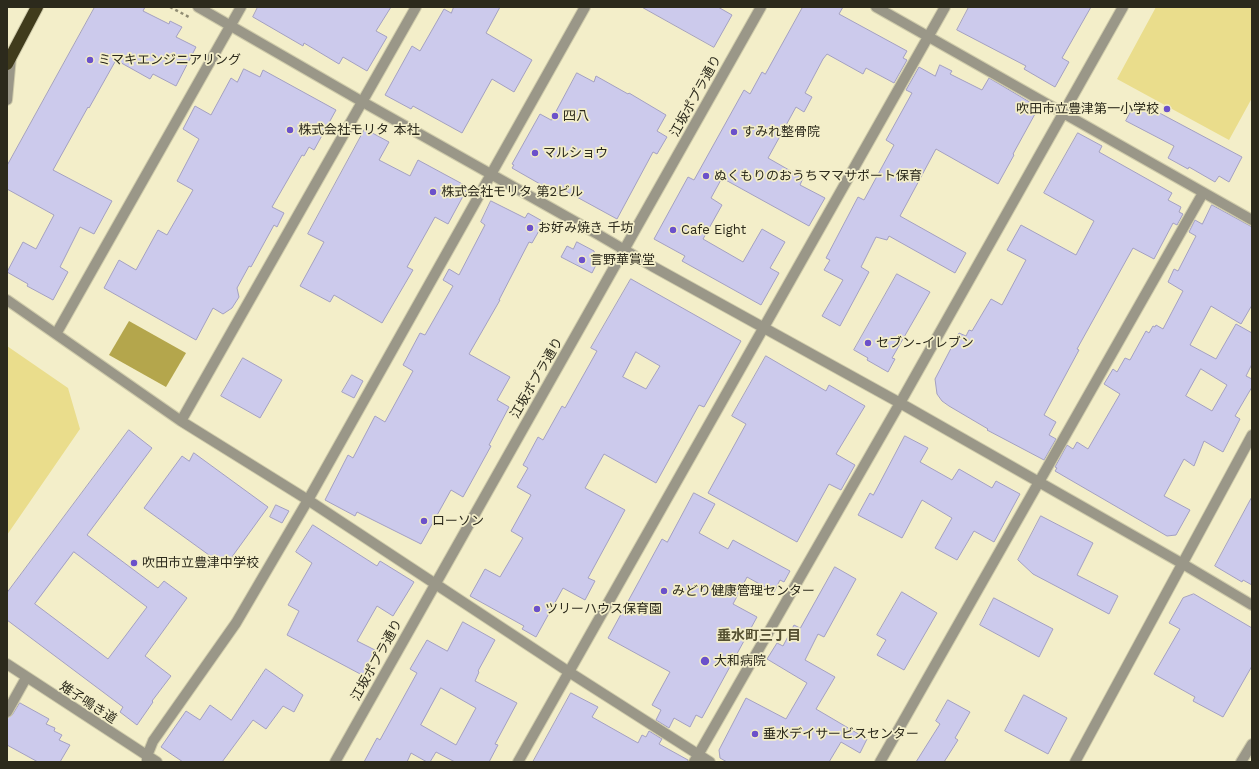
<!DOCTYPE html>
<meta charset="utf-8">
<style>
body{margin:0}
#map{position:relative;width:1259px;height:769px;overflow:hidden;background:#f3eec9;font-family:"Work Sans",sans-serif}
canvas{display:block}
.frame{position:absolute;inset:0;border:8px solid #2c2a1c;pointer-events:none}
</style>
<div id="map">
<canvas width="1259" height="769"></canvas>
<div class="frame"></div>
</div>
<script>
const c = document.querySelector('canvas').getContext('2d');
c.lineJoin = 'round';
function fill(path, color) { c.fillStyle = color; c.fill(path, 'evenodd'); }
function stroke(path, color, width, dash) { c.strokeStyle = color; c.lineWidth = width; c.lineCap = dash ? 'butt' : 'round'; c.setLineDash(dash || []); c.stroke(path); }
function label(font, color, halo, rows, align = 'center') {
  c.font = font + ' "Work Sans","Noto Sans JP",sans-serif'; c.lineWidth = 3.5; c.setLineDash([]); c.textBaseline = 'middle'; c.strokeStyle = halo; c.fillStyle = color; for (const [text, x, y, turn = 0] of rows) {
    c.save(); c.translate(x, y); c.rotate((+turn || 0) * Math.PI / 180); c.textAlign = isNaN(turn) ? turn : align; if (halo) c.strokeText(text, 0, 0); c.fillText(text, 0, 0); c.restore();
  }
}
fill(new Path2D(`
 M 1156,7 L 1252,7 L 1252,98 L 1229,140 L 1117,79 Z
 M 7,346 L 68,388 L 80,429 L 7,535 Z`), '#eadd8c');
fill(new Path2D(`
 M 129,321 L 186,353 L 166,387 L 109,355 Z`), '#b4a64c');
const building = new Path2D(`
 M 95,7 L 145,7 L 143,11 L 169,24 L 170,21 L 182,27 L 176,37 L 196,47 L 176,86 L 153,74 L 150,79 L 116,60 L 89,108 L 88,107 L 53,170 L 112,201 L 94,234 L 80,227 L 60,267 L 68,272 L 53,300 L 27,286 L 28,284 L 7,272 L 23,242 L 36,249 L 54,215 L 7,189 L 7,166 Z
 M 258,7 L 391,7 L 376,31 L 387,37 L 367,71 L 343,57 L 339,64 L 304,43 L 303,46 L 253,17 Z
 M 454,7 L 500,7 L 486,33 L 532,60 L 514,92 L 492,79 L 462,133 L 413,106 L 411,109 L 385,95 L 412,46 L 420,51 L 444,9 L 451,13 Z
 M 642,7 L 718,7 L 732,15 L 714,47 Z
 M 803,7 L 843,7 L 839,14 L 907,51 L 903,58 L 907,60 L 894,83 L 866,68 L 863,74 L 827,54 L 823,59 L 805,93 L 812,97 L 804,112 L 796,107 L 768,158 L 803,178 L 800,185 L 825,198 L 809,226 L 722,178 L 711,198 L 722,205 L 703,239 L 743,262 L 762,229 L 785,242 L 770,268 L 779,273 L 761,305 L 682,261 L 685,256 L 654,239 L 688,177 L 694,180 L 744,90 L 750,94 L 762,72 L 765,74 Z
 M 969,7 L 1091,7 L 1062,58 L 1069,62 L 1055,87 L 1024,69 L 1026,66 L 957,30 Z
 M 940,65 L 952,71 L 950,74 L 982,90 L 989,78 L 1033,104 L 1032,105 L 1038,108 L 1034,114 L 1035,114 L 1013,154 L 1014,155 L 998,184 L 936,149 L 900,216 L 966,253 L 955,273 L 889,236 L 887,240 L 876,237 L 861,267 L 869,272 L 840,326 L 822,316 L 843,280 L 824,270 L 830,260 L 826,258 L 858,197 L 864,200 L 894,145 L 886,140 L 912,93 L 906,90 L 919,67 L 935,76 Z
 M 244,69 L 260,77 L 263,70 L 336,110 L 314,150 L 309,147 L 304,156 L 302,155 L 272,207 L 284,213 L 277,227 L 274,225 L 251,267 L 249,266 L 237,288 L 239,297 L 232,308 L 223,314 L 213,308 L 196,340 L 104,288 L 119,260 L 136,270 L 158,230 L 167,235 L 193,190 L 177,181 L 199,139 L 183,129 L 195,106 L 211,115 L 231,78 L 237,82 Z
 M 577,73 L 594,82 L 596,76 L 628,94 L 629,93 L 666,115 L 657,131 L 667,137 L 657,154 L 653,152 L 617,219 L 564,190 L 561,196 L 512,168 L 514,165 L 512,164 L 540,114 L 551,120 Z
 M 1137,101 L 1242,157 L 1229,182 L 1219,176 L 1215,182 L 1189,167 L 1188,169 L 1168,158 L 1174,146 L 1126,121 Z
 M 365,129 L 389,142 L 379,160 L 410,176 L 418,160 L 468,187 L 448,224 L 435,217 L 407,267 L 413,270 L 382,323 L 334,295 L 330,302 L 300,286 L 324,242 L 308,234 Z
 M 1078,133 L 1102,146 L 1099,152 L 1172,193 L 1168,200 L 1181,207 L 1179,212 L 1183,214 L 1177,225 L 1173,223 L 1172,225 L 1154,259 L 1133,248 L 1077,349 L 1079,350 L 1044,415 L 1056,422 L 1049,435 L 1056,439 L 1044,460 L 987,430 L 988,429 L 949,406 L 942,401 L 937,394 L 935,379 L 959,333 L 966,336 L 969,330 L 972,331 L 991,299 L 1002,305 L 1026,260 L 1007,250 L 1021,225 L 1076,255 L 1094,221 L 1044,193 Z
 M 491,201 L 525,218 L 528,213 L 544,222 L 532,243 L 529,242 L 499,300 L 500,300 L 469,354 L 510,377 L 497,400 L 509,407 L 489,445 L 491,446 L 463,497 L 451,490 L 421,544 L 357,512 L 355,516 L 325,500 L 348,455 L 353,458 L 375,416 L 385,422 L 413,371 L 403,365 L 420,333 L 425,335 L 453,286 L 443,280 L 449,269 L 459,275 L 485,225 L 481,222 Z
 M 1212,205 L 1252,227 L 1252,305 L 1241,324 L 1211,306 L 1190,345 L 1216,359 L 1236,324 L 1252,333 L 1252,364 L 1246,376 L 1252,379 L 1252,387 L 1235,416 L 1240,419 L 1223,452 L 1204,441 L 1194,466 L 1184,459 L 1164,496 L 1190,510 L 1176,535 L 1167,536 L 1055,471 L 1057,468 L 1055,467 L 1067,445 L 1073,449 L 1077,442 L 1088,449 L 1120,394 L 1104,384 L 1113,369 L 1117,372 L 1125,358 L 1130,360 L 1146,331 L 1149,333 L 1153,326 L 1155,327 L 1156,325 L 1163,329 L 1183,291 L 1168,282 L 1174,269 L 1178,271 L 1196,236 L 1189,232 L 1195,220 L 1202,224 ZM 1201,369 L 1227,385 L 1212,411 L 1186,396 Z
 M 577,242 L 594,251 L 597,263 L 592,273 L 561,257 L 567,246 L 573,249 Z
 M 897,274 L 930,292 L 892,358 L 895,359 L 888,372 L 867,360 L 868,358 L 854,350 Z
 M 631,279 L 741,341 L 704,407 L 699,405 L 656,483 L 604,454 L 585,488 L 625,510 L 588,578 L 595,581 L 585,600 L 563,588 L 536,637 L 522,629 L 524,626 L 470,596 L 485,569 L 500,577 L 523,538 L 511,531 L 531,495 L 517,487 L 528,468 L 523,465 L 538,437 L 543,440 L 562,406 L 565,408 L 597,351 L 591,348 ZM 636,352 L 660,366 L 646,389 L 623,377 Z
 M 766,356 L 826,391 L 829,385 L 865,406 L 836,454 L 855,465 L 841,490 L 829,484 L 797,542 L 708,493 L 746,424 L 732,416 Z
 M 243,358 L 282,380 L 260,418 L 221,396 Z
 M 352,375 L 363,381 L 354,398 L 342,392 Z
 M 129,430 L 152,448 L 87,535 L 158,588 L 164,581 L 187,598 L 145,656 L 171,676 L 152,701 L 153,702 L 137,725 L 120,712 L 123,707 L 7,620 L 7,593 ZM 74,552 L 147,607 L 108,659 L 35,604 Z
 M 905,436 L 928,448 L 920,462 L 952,480 L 959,469 L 992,488 L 996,481 L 1020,494 L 994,542 L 974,531 L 957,560 L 935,548 L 952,518 L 922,500 L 902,538 L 858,515 L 870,493 L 873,495 Z
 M 194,453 L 268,507 L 229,561 L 224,558 L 220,563 L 144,508 L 182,456 L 189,461 Z
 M 694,493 L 715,504 L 699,533 L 728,549 L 733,540 L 790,571 L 784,582 L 780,580 L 774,592 L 747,577 L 733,604 L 757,617 L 702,718 L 696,715 L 690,727 L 674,718 L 669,728 L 656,720 L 661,710 L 652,705 L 670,672 L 608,638 L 662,539 L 667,542 Z
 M 1252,497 L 1252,585 L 1243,580 L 1242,582 L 1215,566 Z
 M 276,505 L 289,511 L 282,523 L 270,517 Z
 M 1041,516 L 1093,543 L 1077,575 L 1118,596 L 1109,614 L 1033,574 L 1018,560 Z
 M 313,525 L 377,566 L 380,561 L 414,582 L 393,616 L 377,606 L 357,641 L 377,651 L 364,676 L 287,635 L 299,611 L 288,605 L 312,563 L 296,552 Z
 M 835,567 L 856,579 L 824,637 L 818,634 L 805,660 L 835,677 L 816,709 L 867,739 L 860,753 L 841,742 L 829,762 L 727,762 L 720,758 L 719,750 L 746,698 L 786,719 L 807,683 L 767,659 L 777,643 L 783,646 L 794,625 L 800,628 Z
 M 902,592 L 937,613 L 904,670 L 877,655 L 886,640 L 877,635 Z
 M 1194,594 L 1252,628 L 1252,666 L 1223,717 L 1193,701 L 1195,697 L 1154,674 L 1180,629 L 1169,623 L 1183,598 Z
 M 994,598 L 1053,629 L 1039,657 L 980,625 Z
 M 463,622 L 495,640 L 478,671 L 479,672 L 475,681 L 517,703 L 495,744 L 498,745 L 489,762 L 455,762 L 436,752 L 430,762 L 427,762 L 411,753 L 407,762 L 364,762 L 377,738 L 380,740 L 417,673 L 410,669 L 427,640 L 447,651 ZM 441,688 L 476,708 L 456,745 L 421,725 Z
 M 266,669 L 303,695 L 294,712 L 283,706 L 266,729 L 253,720 L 222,762 L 183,762 L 161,747 L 186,711 L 200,720 L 210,705 L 231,720 Z
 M 571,693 L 598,707 L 592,717 L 638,743 L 642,735 L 646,737 L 649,731 L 662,739 L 659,744 L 688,760 L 688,762 L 533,762 Z
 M 1024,695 L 1067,718 L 1048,754 L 1005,731 Z
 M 948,700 L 970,712 L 955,738 L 958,740 L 944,762 L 916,762 L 940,724 L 936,721 Z
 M 20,703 L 49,719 L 46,724 L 55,728 L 54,731 L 62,735 L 59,740 L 70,745 L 60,762 L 38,762 L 7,745 L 7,718 L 12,715 Z`);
fill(building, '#cccaec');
stroke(building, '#a3a0c1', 1);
const minor = new Path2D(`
 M 198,7 L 361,101 L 599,235 L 652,266 L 900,403 L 1183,564 L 1252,605
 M 876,7 L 1252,220
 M 7,100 L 11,57
 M 7,300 L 181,421 L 308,500 L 569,672 L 710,762
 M 56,334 L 241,7
 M 181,421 L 416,7
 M 7,664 L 157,762
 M 7,712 L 26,678
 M 147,762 L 147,756 L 153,741 L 236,623 L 308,500 L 585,7
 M 335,762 L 761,7
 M 518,762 L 945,7
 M 694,762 L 900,403 L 1123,7
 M 880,762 L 1203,193
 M 1075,762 L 1252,435
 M 1241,762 L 1252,744`);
const highway = new Path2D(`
 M 7,64 L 37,7`);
stroke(minor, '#cfcbaa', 12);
stroke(highway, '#cfcbaa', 14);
stroke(new Path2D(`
 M 170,7 L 189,17`), '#908c73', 2.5, [3, 3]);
stroke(minor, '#9a9788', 10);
stroke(highway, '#403b1c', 12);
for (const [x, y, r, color] of [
 [90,60,4,"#6b51ca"],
 [1167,109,4,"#6b51ca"],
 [555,116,4,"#6b51ca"],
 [290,130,4,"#6b51ca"],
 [734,132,4,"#6b51ca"],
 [535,153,4,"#6b51ca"],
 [706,176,4,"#6b51ca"],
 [433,192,4,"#6b51ca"],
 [530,228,4,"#6b51ca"],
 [673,230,4,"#6b51ca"],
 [582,260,4,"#6b51ca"],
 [868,343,4,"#6b51ca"],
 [424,521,4,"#6b51ca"],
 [134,563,4,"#6b51ca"],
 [664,591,4,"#6b51ca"],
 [537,609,4,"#6b51ca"],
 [705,661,5,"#6b51ca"],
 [755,734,4,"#6b51ca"]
]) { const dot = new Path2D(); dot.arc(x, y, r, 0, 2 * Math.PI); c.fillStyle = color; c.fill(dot); stroke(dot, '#f3eec9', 1.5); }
label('13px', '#2c2a1c', '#f3eec9', [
 ["ミマキエンジニアリング",98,60],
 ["吹田市立豊津第一小学校",1159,109,"right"],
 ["四八",563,116],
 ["株式会社モリタ 本社",298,130],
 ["すみれ整骨院",742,132],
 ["マルショウ",543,153],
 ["ぬくもりのおうちママサポート保育",714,176],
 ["株式会社モリタ 第2ビル",441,192],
 ["お好み焼き 千坊",538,228],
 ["Cafe Eight",681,230],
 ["言野華賞堂",590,260],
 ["セブン-イレブン",876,343],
 ["ローソン",432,521],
 ["吹田市立豊津中学校",142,563],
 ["みどり健康管理センター",672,591],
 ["ツリーハウス保育園",545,609],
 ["大和病院",714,661],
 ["垂水デイサービスセンター",763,734]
], 'left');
label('13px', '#2c2a1c', '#f3eec9', [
 ["江坂ポプラ通り",696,96,-61],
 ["江坂ポプラ通り",537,378,-60],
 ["江坂ポプラ通り",377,660,-61],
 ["雉子鳴き道",88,703,33]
]);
label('bold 14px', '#565132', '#f3eec9', [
 ["垂水町三丁目",759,636]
]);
</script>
